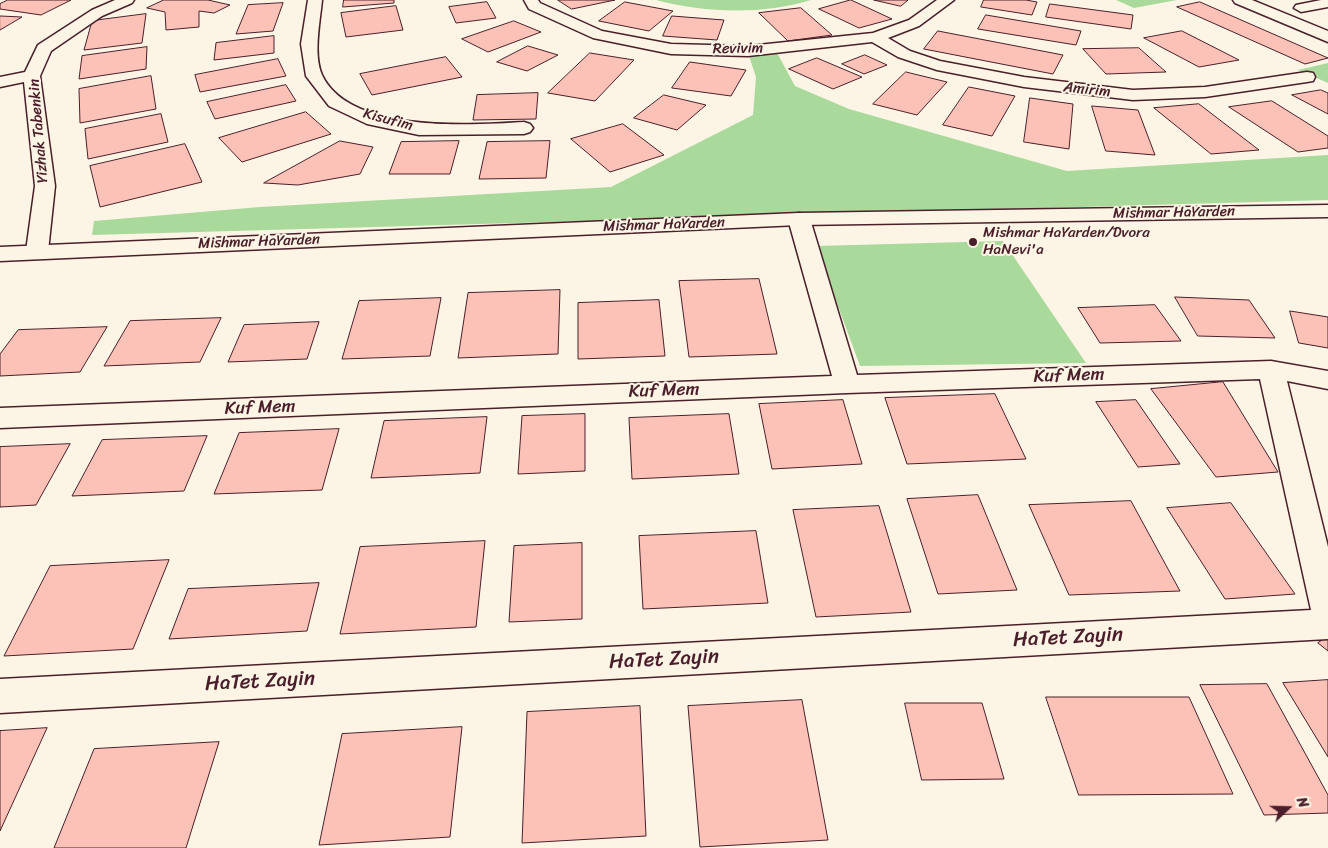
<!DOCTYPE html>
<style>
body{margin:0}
#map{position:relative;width:1328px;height:848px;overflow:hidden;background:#fcf5e5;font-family:Sriracha,sans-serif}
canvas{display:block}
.north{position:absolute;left:1263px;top:783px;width:50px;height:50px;-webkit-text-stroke:4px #fcf5e5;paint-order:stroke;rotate:69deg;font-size:14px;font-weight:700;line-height:20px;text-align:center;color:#4a1f2b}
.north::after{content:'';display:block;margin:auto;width:18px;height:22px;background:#4a1f2b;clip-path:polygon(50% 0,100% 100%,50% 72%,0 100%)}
</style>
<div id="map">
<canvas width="1328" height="848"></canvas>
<div class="north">N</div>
</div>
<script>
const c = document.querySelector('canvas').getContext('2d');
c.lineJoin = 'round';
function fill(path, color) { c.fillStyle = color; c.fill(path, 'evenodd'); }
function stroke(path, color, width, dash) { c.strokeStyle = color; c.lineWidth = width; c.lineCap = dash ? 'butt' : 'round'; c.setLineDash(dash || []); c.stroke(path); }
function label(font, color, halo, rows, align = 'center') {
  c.font = font + ' Sriracha,sans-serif'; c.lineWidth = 4; c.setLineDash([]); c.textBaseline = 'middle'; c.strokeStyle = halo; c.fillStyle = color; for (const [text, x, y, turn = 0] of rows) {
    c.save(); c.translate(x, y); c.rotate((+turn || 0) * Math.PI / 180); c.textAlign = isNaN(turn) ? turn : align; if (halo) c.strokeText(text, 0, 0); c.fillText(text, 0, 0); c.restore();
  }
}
fill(new Path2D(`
 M 656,0 L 811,0 C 762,15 705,13 656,0 Z
 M 1116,0 L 1177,0 L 1134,8 Z
 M 776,51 L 795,86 L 849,109 L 1067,171 L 1328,155 L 1328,200 L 92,235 L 94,221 L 260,207 L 611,187 L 753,115 L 756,77 L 748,53 Z
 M 1328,63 L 1328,83 L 1298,70 Z
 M 1003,241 L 1086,363 L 860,366 L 816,246 Z`), '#a9da9b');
const building = new Path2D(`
 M 8,0 L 71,0 L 41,15 L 0,9 L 0,4 Z
 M 164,0 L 208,0 L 230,5 L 214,13 L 199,11 L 199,27 L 166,30 L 165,12 L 147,8 Z
 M 344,0 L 394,0 L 394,3 L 343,7 Z
 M 558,0 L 615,0 L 572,9 Z
 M 851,0 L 892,19 L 859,28 L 819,9 Z
 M 874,0 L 908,0 L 901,6 Z
 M 984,0 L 1026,0 L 1037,2 L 1032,15 L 981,7 Z
 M 487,2 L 496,18 L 456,23 L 449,7 Z
 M 625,2 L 673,11 L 649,31 L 599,21 Z
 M 1200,2 L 1328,58 L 1305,64 L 1177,7 Z
 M 283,3 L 273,31 L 236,34 L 248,5 Z
 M 1050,4 L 1133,15 L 1131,29 L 1046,17 Z
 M 396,6 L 403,30 L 346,37 L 341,13 Z
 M 801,8 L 832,35 L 788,41 L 759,13 Z
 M 146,14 L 142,43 L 84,50 L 92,21 Z
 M 986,15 L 1081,31 L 1076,45 L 978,29 Z
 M 0,16 L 22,17 L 0,30 Z
 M 672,16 L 724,20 L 717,40 L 663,36 Z
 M 514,21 L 541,32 L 488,52 L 462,39 Z
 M 938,31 L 1063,55 L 1053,74 L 924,49 Z
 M 1182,31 L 1239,60 L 1199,67 L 1144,38 Z
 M 274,36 L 274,53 L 214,60 L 216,43 Z
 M 528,46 L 558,55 L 527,71 L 497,62 Z
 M 147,47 L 146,69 L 79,79 L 82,56 Z
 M 1139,48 L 1166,72 L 1106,74 L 1083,49 Z
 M 590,53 L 634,60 L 595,101 L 548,93 Z
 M 865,55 L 887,65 L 864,74 L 842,64 Z
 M 446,57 L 462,77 L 372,95 L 360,74 Z
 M 817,58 L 862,77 L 833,89 L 789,69 Z
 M 278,59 L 286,76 L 200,92 L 195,75 Z
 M 690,62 L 746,70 L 731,96 L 672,88 Z
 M 906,72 L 947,82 L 917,115 L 873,104 Z
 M 151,76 L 156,109 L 80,123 L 79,89 Z
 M 286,85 L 296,101 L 215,119 L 207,102 Z
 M 969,87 L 1015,96 L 992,136 L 943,125 Z
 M 1321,90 L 1328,93 L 1328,114 L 1292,95 Z
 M 538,93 L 536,119 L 473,120 L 477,95 Z
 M 664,95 L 706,105 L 677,130 L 634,118 Z
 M 1030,98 L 1073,104 L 1069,149 L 1024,142 Z
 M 1272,101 L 1328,136 L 1328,148 L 1298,152 L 1229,107 Z
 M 1199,104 L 1259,150 L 1211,154 L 1154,108 Z
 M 1092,106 L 1138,110 L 1155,155 L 1106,151 Z
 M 306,112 L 331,134 L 242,162 L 219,138 Z
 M 161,114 L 168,142 L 88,159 L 85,129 Z
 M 623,124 L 664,155 L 610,172 L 571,139 Z
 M 340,141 L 373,147 L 360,174 L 298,185 L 264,183 Z
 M 459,141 L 450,174 L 389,174 L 401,142 Z
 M 550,141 L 546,178 L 479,179 L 487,142 Z
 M 185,144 L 202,182 L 100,207 L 90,166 Z
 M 759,279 L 777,354 L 689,357 L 679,281 Z
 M 560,290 L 558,354 L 458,358 L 468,293 Z
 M 1175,297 L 1249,300 L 1275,338 L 1198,336 Z
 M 441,298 L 430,356 L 342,359 L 359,301 Z
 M 659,300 L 665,356 L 578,359 L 578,303 Z
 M 1155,305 L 1181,341 L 1100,343 L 1078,308 Z
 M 1290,311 L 1328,317 L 1328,348 L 1299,343 Z
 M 221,318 L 200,362 L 104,366 L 130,321 Z
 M 319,322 L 307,359 L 228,362 L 244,325 Z
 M 107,327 L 80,372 L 0,376 L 0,354 L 18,330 Z
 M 1223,382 L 1278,472 L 1216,477 L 1151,389 Z
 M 995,394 L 1026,459 L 907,464 L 885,398 Z
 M 843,400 L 862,464 L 772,469 L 759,404 Z
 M 1136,400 L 1180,464 L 1138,467 L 1096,402 Z
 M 585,414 L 585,471 L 518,474 L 522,416 Z
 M 729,414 L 739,474 L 632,479 L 629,418 Z
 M 487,417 L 480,473 L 371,478 L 384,421 Z
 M 339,429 L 322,490 L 214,494 L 239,433 Z
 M 207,436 L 184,491 L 72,496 L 102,440 Z
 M 70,444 L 36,505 L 0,507 L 0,447 Z
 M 978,495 L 1017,590 L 938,594 L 907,499 Z
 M 1131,501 L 1180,591 L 1069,595 L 1029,505 Z
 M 1231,503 L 1295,594 L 1225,599 L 1167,508 Z
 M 879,506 L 911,612 L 816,617 L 793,510 Z
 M 756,531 L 768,603 L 643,609 L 639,536 Z
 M 485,541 L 476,627 L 340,634 L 360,547 Z
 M 582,543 L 582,619 L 509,622 L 514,546 Z
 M 169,560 L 133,649 L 4,656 L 50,566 Z
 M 319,583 L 307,631 L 169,639 L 188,589 Z
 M 1328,637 L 1328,651 L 1318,643 Z
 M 1328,680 L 1328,757 L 1283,683 Z
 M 1267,684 L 1328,795 L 1328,813 L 1264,815 L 1200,685 Z
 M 1046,697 L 1189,697 L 1233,794 L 1079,795 Z
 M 802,700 L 828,840 L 700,847 L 688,706 Z
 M 905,703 L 982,703 L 1004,779 L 922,780 Z
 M 640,706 L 646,836 L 522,843 L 527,712 Z
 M 462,727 L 450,837 L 319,845 L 342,734 Z
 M 47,728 L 0,831 L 0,731 Z
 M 219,742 L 186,848 L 54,848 L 94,749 Z`);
fill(building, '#fdc2b7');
stroke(building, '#4a1f2b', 1);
const street = new Path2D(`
 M 115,0 L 134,0 L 132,3 L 102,16 L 51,51 L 40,76 L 55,186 L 48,251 L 45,256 L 37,258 L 29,256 L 26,251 L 35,186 L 24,82 L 0,87 L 0,77 L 25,72 L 38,45 L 92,10 Z
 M 308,0 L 322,0 C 320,22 313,54 322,75 C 350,134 471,125 524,122 L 530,124 L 533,128 L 530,132 L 524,134 L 419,135 L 367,124 L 329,106 L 306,76 L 301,44 Z
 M 524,0 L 538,0 L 540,3 L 602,31 L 671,44 L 748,46 L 873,33 L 909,20 L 937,0 L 954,0 L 919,26 L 888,38 L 910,51 L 940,61 L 1024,77 L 1133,90 L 1205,87 L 1307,72 L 1313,73 L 1315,77 L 1313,81 L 1307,82 L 1205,97 L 1133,100 L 1024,87 L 937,70 L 898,57 L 872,42 L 748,56 L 671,54 L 593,38 L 529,9 Z
 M 1321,0 L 1328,0 L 1328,7 L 1301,12 L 1294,8 L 1296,5 Z
 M 799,213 L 806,215 L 810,219 L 857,375 L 1271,361 L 1328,371 L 1328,389 L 1287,381 L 1328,547 L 1328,639 L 0,713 L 0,679 L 1311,610 L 1260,379 L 847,393 L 0,428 L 0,408 L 832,376 L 788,219 L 792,215 Z`);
const secondary = new Path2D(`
 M 1233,0 L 1252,0 L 1328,31 L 1328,42 L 1235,3 Z
 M 1328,205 L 1328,217 L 799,225 L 0,261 L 0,247 L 799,213 Z`);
stroke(street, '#4a1f2b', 3);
stroke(secondary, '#4a1f2b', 3);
fill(street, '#fcf5e5');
fill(secondary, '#fcf5e5');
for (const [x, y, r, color] of [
 [973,242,5,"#4a1f2b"]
]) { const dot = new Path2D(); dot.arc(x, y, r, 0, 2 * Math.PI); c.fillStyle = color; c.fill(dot); stroke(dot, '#fcf5e5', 2); }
label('15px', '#4a1f2b', '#fcf5e5', [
 ["Revivim",738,49,-1],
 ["Amirim",1087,90,6],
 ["Kisufim",388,120,15],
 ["Yizhak Tabenkin",39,131,-95],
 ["Mishmar HaYarden",1174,213,-1],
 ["Mishmar HaYarden",664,225,-2],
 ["Mishmar HaYarden",259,242,-2]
]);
label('15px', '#4a1f2b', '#fcf5e5', [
 ["Mishmar HaYarden/Dvora",983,233],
 ["HaNevi'a",983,250]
], 'left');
label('18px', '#4a1f2b', '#fcf5e5', [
 ["Kuf Mem",1069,376,-2],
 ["Kuf Mem",664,391,-2],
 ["Kuf Mem",260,408,-2]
]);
label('21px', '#4a1f2b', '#fcf5e5', [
 ["HaTet Zayin",1068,638,-3],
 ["HaTet Zayin",664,660,-3],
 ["HaTet Zayin",260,682,-3]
]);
</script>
